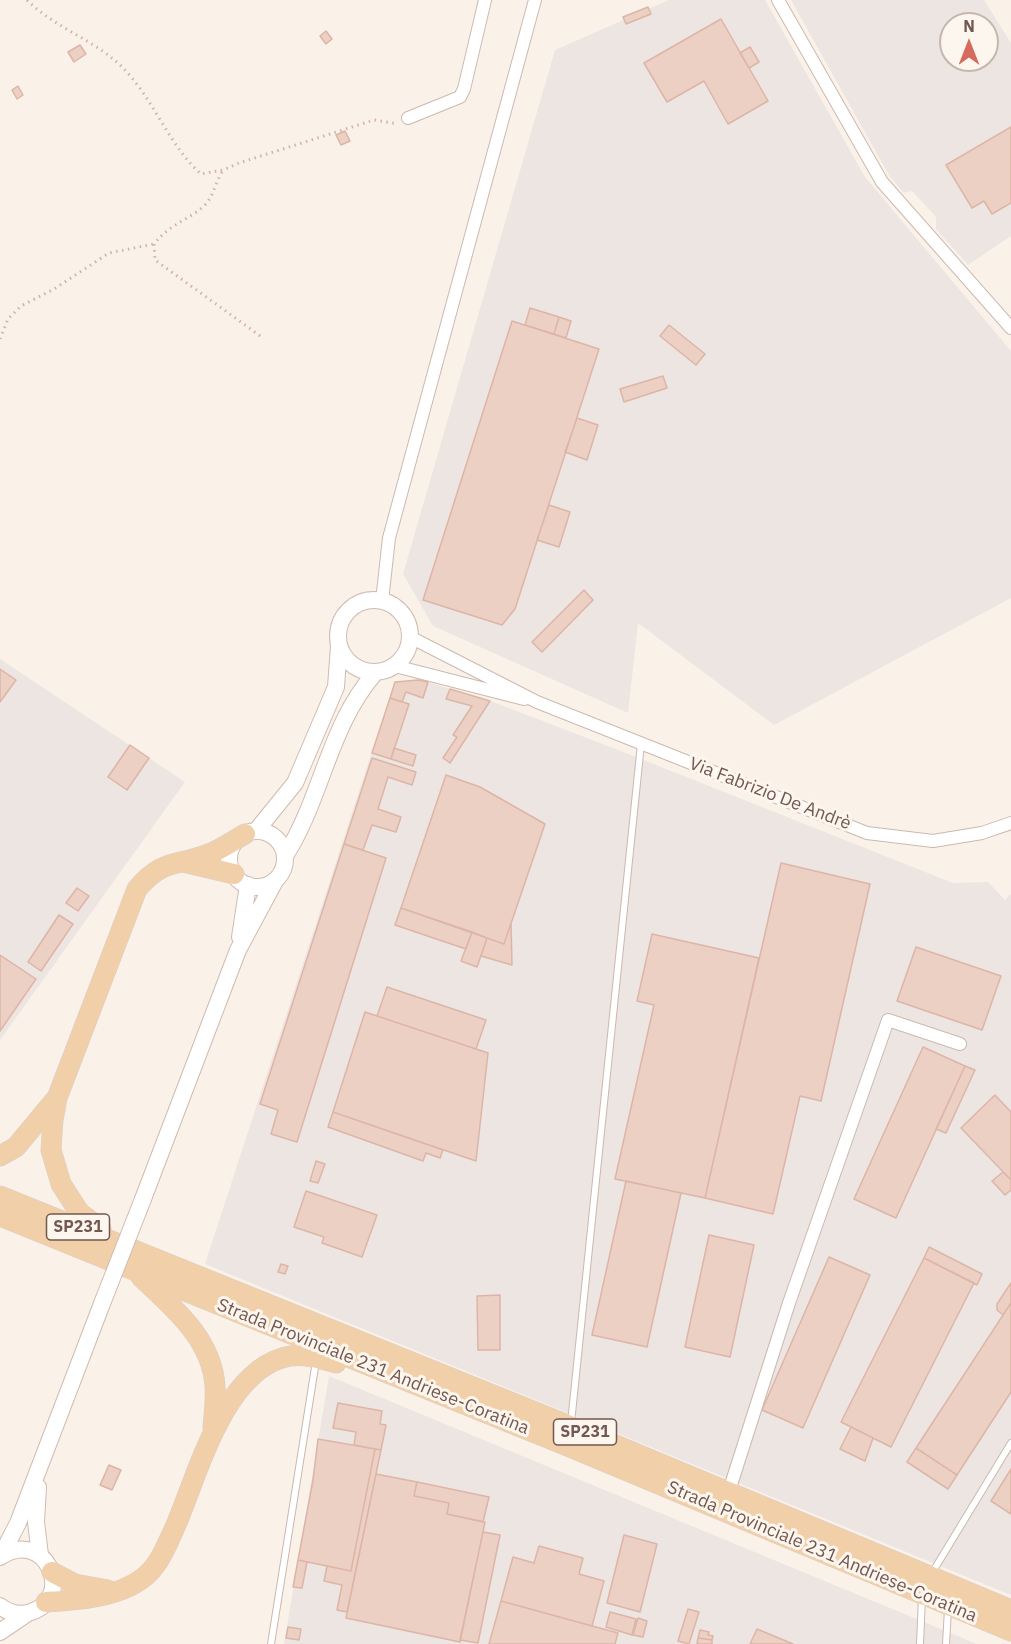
<!DOCTYPE html>
<meta charset="utf-8">
<style>
body{margin:0}
#map{position:relative;width:1011px;height:1644px;overflow:hidden;background:#faf2e9;font-family:"IBM Plex Sans",sans-serif}
canvas{display:block}
.north{position:absolute;left:939px;top:12px;width:60px;height:60px;box-sizing:border-box;background:#fdf6ef;border:2px solid #c5b7af;border-radius:50%;rotate:0deg;font-size:16px;font-weight:700;line-height:24px;text-align:center;color:#72584f}
.north::after{content:'';display:block;margin:auto;width:21px;height:27px;background:#d66a5c;clip-path:polygon(50% 0,100% 100%,50% 72%,0 100%)}
</style>
<div id="map">
<canvas width="1011" height="1644"></canvas>
<div class="north">N</div>
</div>
<script>
const c = document.querySelector('canvas').getContext('2d');
c.lineJoin = 'round';
function fill(path, color) { c.fillStyle = color; c.fill(path, 'evenodd'); }
function stroke(path, color, width, dash) { c.strokeStyle = color; c.lineWidth = width; c.lineCap = dash ? 'butt' : 'round'; c.setLineDash(dash || []); c.stroke(path); }
function label(font, color, halo, rows, align = 'center') {
  c.font = font + ' "IBM Plex Sans",sans-serif'; c.lineWidth = 6; c.setLineDash([]); c.textBaseline = 'middle'; c.strokeStyle = halo; c.fillStyle = color; for (const [text, x, y, turn = 0] of rows) {
    c.save(); c.translate(x, y); c.rotate((+turn || 0) * Math.PI / 180); c.textAlign = isNaN(turn) ? turn : align; if (halo) c.strokeText(text, 0, 0); c.fillText(text, 0, 0); c.restore();
  }
}
fill(new Path2D(`
 M 669,0 L 765,0 L 865,177 L 1011,351 L 1011,598 L 774,725 L 638,623 L 628,713 L 433,626 L 403,574 L 555,50 Z
 M 791,0 L 984,0 L 1011,43 L 1011,236 L 968,265 L 936,229 L 936,217 L 912,191 L 904,193 L 890,177 ZM 951,24 L 987,24 L 987,60 L 951,60 Z
 M 0,659 L 185,782 L 0,1040 Z
 M 417,679 L 488,700 L 626,753 L 953,883 L 988,882 L 1005,900 L 1011,894 L 1011,1595 L 205,1264 L 394,684 Z
 M 329,1376 L 977,1644 L 284,1644 Z`), '#ece5e2');
const building = new Path2D(`
 M 648,7 L 651,14 L 626,24 L 623,17 Z
 M 721,19 L 768,101 L 728,124 L 704,81 L 667,102 L 644,63 Z
 M 326,31 L 332,39 L 326,44 L 320,36 Z
 M 80,45 L 86,54 L 74,62 L 68,52 Z
 M 750,47 L 759,62 L 749,68 L 740,53 Z
 M 18,86 L 23,95 L 17,99 L 12,90 Z
 M 1011,127 L 1011,203 L 992,214 L 984,201 L 972,208 L 946,165 Z
 M 345,131 L 350,141 L 341,145 L 336,135 Z
 M 530,308 L 559,317 L 554,334 L 525,325 Z
 M 559,317 L 571,321 L 566,338 L 554,334 Z
 M 512,321 L 599,349 L 515,609 L 502,625 L 423,600 Z
 M 669,325 L 705,354 L 696,365 L 660,336 Z
 M 663,376 L 667,388 L 624,402 L 620,389 Z
 M 577,418 L 598,425 L 587,460 L 565,452 Z
 M 549,505 L 570,512 L 559,547 L 537,540 Z
 M 584,590 L 593,600 L 542,652 L 532,642 Z
 M 0,669 L 16,680 L 0,702 Z
 M 419,680 L 428,682 L 423,698 L 406,692 L 402,702 L 390,698 L 395,682 Z
 M 450,689 L 490,701 L 450,763 L 443,758 L 457,737 L 453,735 L 472,706 L 446,699 Z
 M 390,698 L 409,704 L 391,759 L 372,753 Z
 M 130,745 L 149,758 L 127,790 L 108,777 Z
 M 394,748 L 416,755 L 413,766 L 391,759 Z
 M 372,758 L 416,772 L 412,785 L 388,777 L 378,809 L 401,817 L 396,832 L 372,825 L 363,850 L 344,844 Z
 M 446,775 L 480,787 L 545,824 L 504,944 L 401,908 Z
 M 344,844 L 386,858 L 297,1142 L 271,1134 L 278,1110 L 260,1104 Z
 M 781,863 L 870,884 L 821,1101 L 800,1096 L 773,1214 L 705,1198 Z
 M 77,888 L 89,896 L 78,911 L 66,903 Z
 M 401,908 L 472,932 L 466,949 L 395,925 Z
 M 59,915 L 73,924 L 41,971 L 28,962 Z
 M 511,923 L 512,965 L 481,956 L 487,938 L 504,944 Z
 M 472,932 L 487,938 L 477,967 L 461,961 Z
 M 652,934 L 759,958 L 705,1198 L 615,1179 L 654,1005 L 637,1001 Z
 M 916,947 L 1001,976 L 982,1030 L 897,1001 Z
 M 0,955 L 36,979 L 0,1031 Z
 M 387,987 L 486,1020 L 476,1049 L 377,1016 Z
 M 365,1012 L 488,1053 L 476,1161 L 333,1112 Z
 M 923,1047 L 965,1066 L 896,1218 L 854,1199 Z
 M 965,1066 L 975,1070 L 946,1133 L 936,1129 Z
 M 995,1095 L 1011,1112 L 1011,1180 L 961,1128 Z
 M 333,1112 L 443,1150 L 440,1158 L 426,1153 L 423,1161 L 328,1127 Z
 M 316,1161 L 325,1164 L 318,1183 L 310,1181 Z
 M 1003,1172 L 1011,1180 L 1011,1190 L 1005,1195 L 992,1181 Z
 M 626,1181 L 681,1193 L 647,1347 L 592,1335 Z
 M 306,1191 L 377,1215 L 362,1257 L 322,1243 L 324,1237 L 294,1227 Z
 M 709,1235 L 754,1245 L 730,1357 L 685,1347 Z
 M 929,1247 L 982,1274 L 977,1285 L 924,1258 Z
 M 829,1257 L 870,1275 L 803,1428 L 762,1410 Z
 M 924,1258 L 974,1283 L 891,1447 L 841,1422 Z
 M 281,1264 L 288,1266 L 285,1274 L 278,1272 Z
 M 1011,1283 L 1011,1303 L 1003,1315 L 997,1310 L 997,1304 Z
 M 500,1295 L 500,1350 L 478,1350 L 477,1296 Z
 M 1011,1303 L 1011,1392 L 957,1475 L 916,1448 Z
 M 338,1403 L 382,1411 L 380,1424 L 386,1425 L 381,1450 L 354,1445 L 356,1432 L 333,1428 Z
 M 851,1427 L 873,1438 L 865,1461 L 840,1449 Z
 M 318,1439 L 375,1449 L 351,1571 L 298,1560 L 313,1480 Z
 M 916,1448 L 957,1475 L 948,1489 L 907,1462 Z
 M 375,1449 L 381,1450 L 347,1612 L 337,1610 L 342,1585 L 324,1581 L 327,1566 L 351,1571 Z
 M 109,1465 L 121,1470 L 112,1490 L 100,1485 Z
 M 1011,1469 L 1011,1514 L 991,1501 Z
 M 376,1474 L 417,1482 L 414,1496 L 449,1503 L 447,1514 L 485,1522 L 460,1642 L 346,1618 Z
 M 417,1482 L 489,1497 L 483,1522 L 447,1514 L 449,1503 L 414,1496 Z
 M 483,1532 L 500,1535 L 478,1643 L 460,1640 Z
 M 624,1535 L 657,1544 L 640,1612 L 607,1603 Z
 M 539,1546 L 583,1558 L 579,1574 L 604,1581 L 592,1626 L 501,1601 L 513,1557 L 534,1563 Z
 M 298,1560 L 307,1562 L 302,1588 L 293,1587 Z
 M 501,1601 L 618,1633 L 615,1644 L 489,1644 Z
 M 688,1609 L 699,1612 L 689,1644 L 678,1641 Z
 M 610,1612 L 636,1619 L 632,1635 L 606,1627 Z
 M 638,1618 L 647,1621 L 643,1637 L 633,1635 Z
 M 288,1627 L 301,1629 L 299,1640 L 286,1638 Z
 M 757,1629 L 793,1644 L 750,1644 Z
 M 700,1630 L 709,1632 L 708,1635 L 713,1636 L 712,1640 L 698,1638 Z
 M 698,1638 L 712,1640 L 712,1644 L 697,1644 Z`);
fill(building, '#edd0c4');
stroke(building, '#ddb5a6', 1.5);
const service = new Path2D(`
 M 571,1423 L 641,744
 M 932,1573 L 1011,1443
 M 271,1644 L 316,1361
 M 920,1644 L 922,1597
 M 946,1644 L 948,1609`);
const minor = new Path2D(`
 M 778,0 L 882,182 L 1011,328
 M 408,118 L 460,97 L 464,89 L 485,0
 M 382,601 L 389,538 L 535,0
 M 410,637 L 537,702 L 867,833 L 933,841 L 982,833 L 1011,823
 M 395,666 L 524,699
 M 729,1491 L 789,1303 L 888,1020 L 960,1044`);
const secondary = new Path2D(`
 M338 636a36 36 0 1 1 72 0a36 36 0 1 1-72 0Z
 M 256,831 L 295,783 L 336,687 L 339,646
 M229 859a28 28 0 1 1 56 0a28 28 0 1 1-56 0Z
 M 285,856 C 322,798 329,725 375,673
 M 240,937 L 248,885
 M 143,1199 L 238,950 L 275,881
 M 38,1487 L 36,1522 L 40,1555
 M 1,1556 L 18,1523 L 103,1301
 M 0,1557 C 44,1527 77,1596 31,1612 C 20,1616 9,1613 0,1606
 M 0,1632 L 28,1613`);
const primary = new Path2D(`
 M 183,862 L 234,874
 M 0,1156 L 16,1147 L 55,1100
 M 0,1196 L 570,1426 L 1011,1610
 M 0,1216 L 565,1445 L 1011,1631
 M 101,1229 L 79,1212 L 61,1184 L 51,1150 L 53,1120 L 57,1098 L 137,889 C 164,857 178,867 211,853 C 223,848 234,840 245,834
 M 141,1277 C 172,1307 212,1338 215,1386 C 216,1400 214,1414 213,1428
 M 52,1572 L 75,1584 L 108,1590
 M 46,1602 C 77,1600 117,1598 143,1578 C 160,1565 167,1544 176,1525 C 198,1473 223,1376 282,1358 C 300,1352 319,1358 336,1363`);
stroke(service, '#cbb9b0', 8);
stroke(minor, '#cbb9b0', 14);
stroke(secondary, '#cfbbb1', 18);
stroke(primary, '#d8d0ce', 21);
stroke(new Path2D(`
 M 27,0 C 55,28 93,39 121,66 C 153,97 169,146 201,174 L 223,170 L 239,163 L 374,120 L 398,124
 M 222,172 C 215,183 214,196 204,206 C 187,221 171,223 154,244 L 155,260 L 263,338
 M 0,339 L 8,319 L 21,306 L 54,289 L 109,253 L 154,244`), '#d2b3a7', 3, [1.5, 4.5]);
stroke(service, '#fff', 6);
stroke(minor, '#fff', 12);
stroke(secondary, '#fff', 16);
stroke(primary, '#f1cfa9', 20);
const secondaryBridge = new Path2D(`
 M 103,1301 L 143,1199`);
stroke(secondaryBridge, '#cfbbb1', 18, []);
stroke(secondaryBridge, '#fff', 16);
for (const [x, y, w] of [
 [78,1227,63],
 [585,1432,63]
]) { const box = new Path2D(); box.roundRect(x - w / 2, y - 13, w, 26, 4.5); c.fillStyle = '#fdf6ef'; c.fill(box); stroke(box, '#72584f', 1.5); }
label('bold 16px', '#72584f', null, [
 ["SP231",78,1227],
 ["SP231",585,1432]
]);
label('18px', '#72584f', '#fdf6ef', [
 ["Via Fabrizio De Andrè",770,794,21],
 ["Strada Provinciale 231 Andriese-Coratina",373,1367,22],
 ["Strada Provinciale 231 Andriese-Coratina",822,1552,23]
]);
</script>
